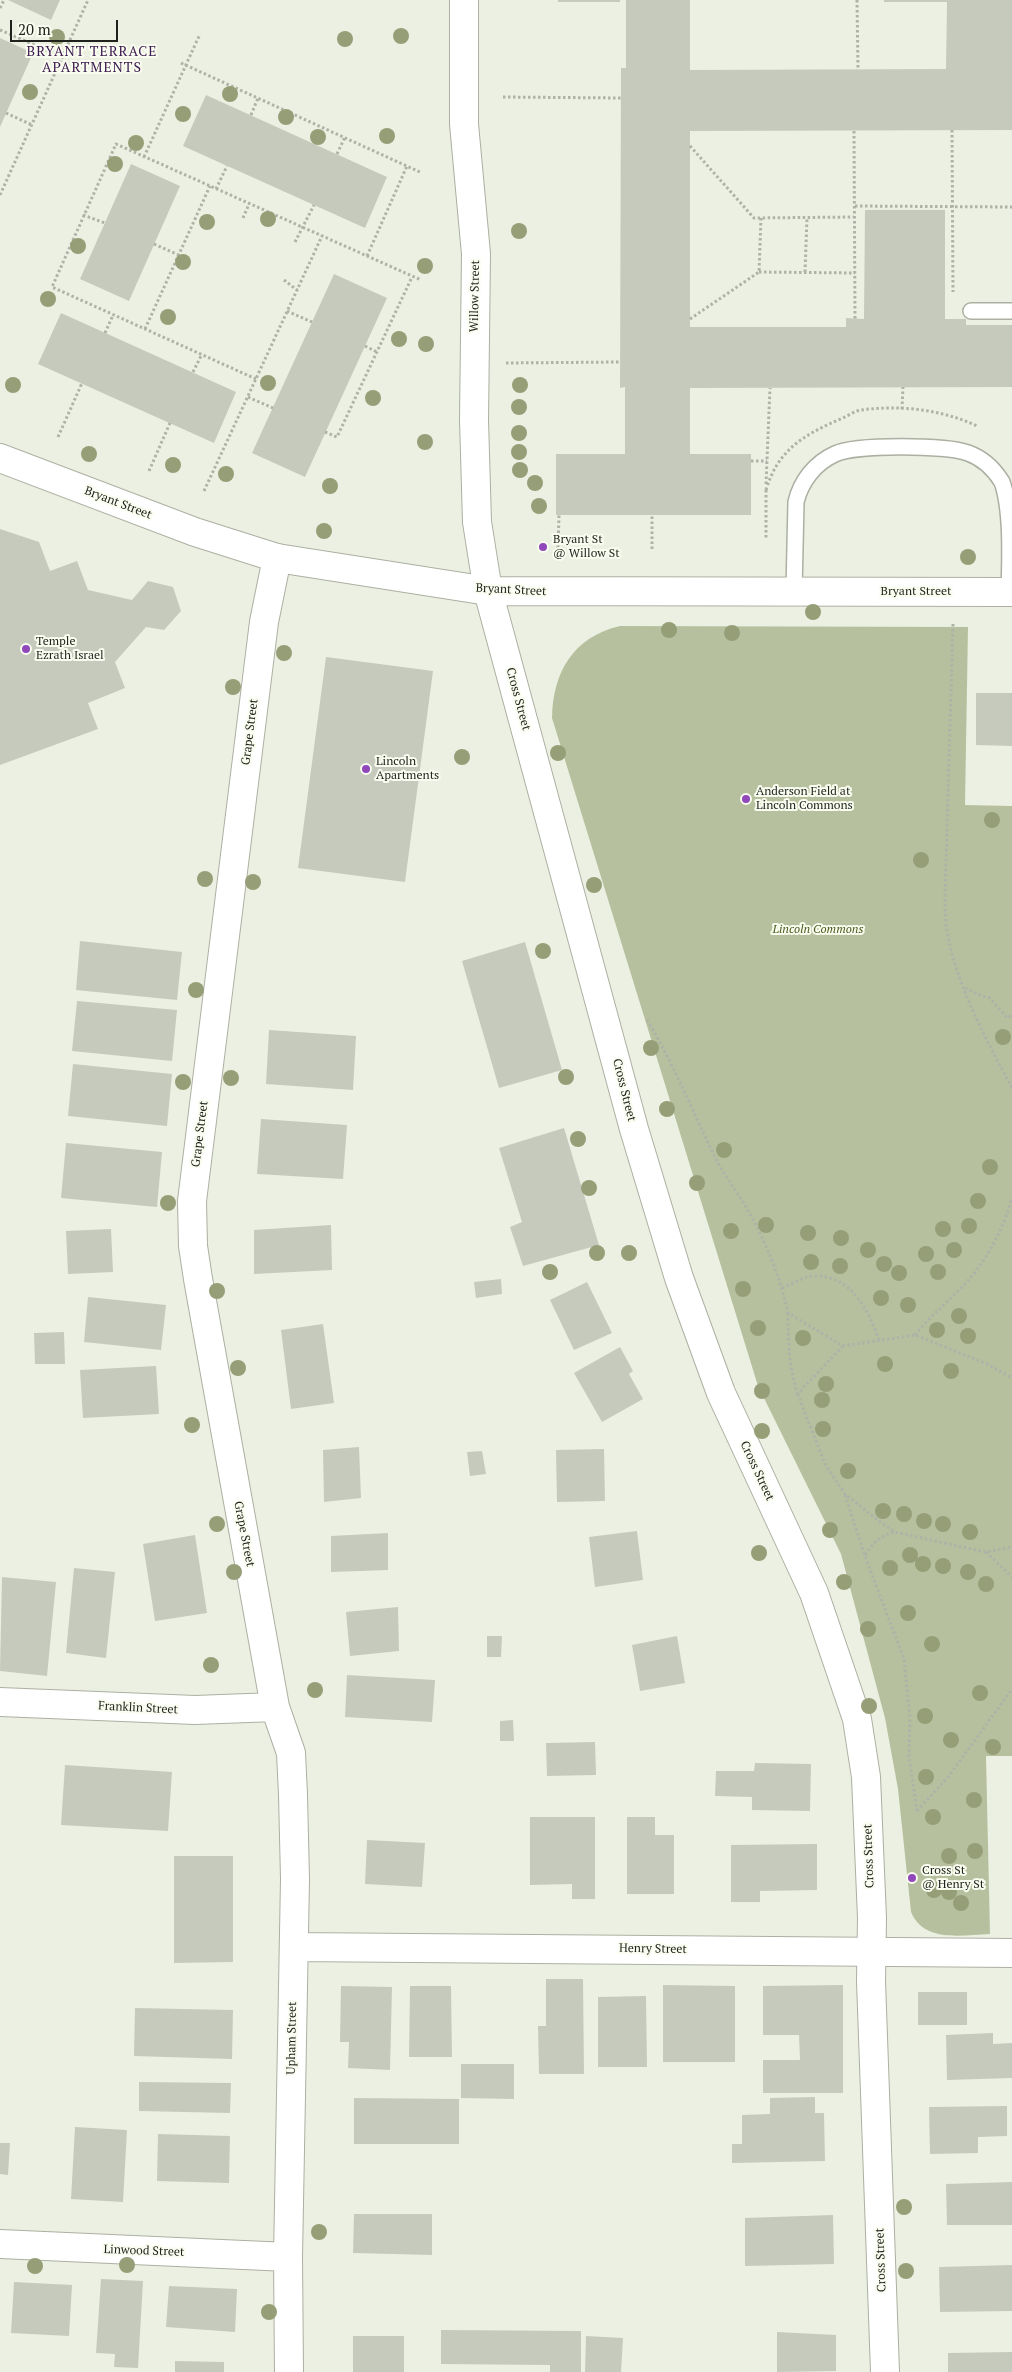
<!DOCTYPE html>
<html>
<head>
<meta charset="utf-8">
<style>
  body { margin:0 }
  #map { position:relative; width:1012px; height:2372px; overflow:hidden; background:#ecf0e2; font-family:"PT Serif",serif }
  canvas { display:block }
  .scale { position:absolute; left:10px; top:20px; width:108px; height:22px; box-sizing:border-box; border:2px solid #1f211c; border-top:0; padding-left:6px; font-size:15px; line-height:18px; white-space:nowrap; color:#1f211c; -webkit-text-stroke:4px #f9fdef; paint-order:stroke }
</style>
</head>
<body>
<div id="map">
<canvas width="1012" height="2372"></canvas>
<div class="scale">20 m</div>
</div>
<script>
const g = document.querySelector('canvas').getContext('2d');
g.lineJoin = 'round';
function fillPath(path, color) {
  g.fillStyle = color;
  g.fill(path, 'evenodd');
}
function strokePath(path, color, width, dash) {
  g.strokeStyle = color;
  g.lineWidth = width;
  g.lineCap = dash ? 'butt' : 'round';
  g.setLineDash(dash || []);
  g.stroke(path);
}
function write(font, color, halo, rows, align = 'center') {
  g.font = font + ' "PT Serif",serif';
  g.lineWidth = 4;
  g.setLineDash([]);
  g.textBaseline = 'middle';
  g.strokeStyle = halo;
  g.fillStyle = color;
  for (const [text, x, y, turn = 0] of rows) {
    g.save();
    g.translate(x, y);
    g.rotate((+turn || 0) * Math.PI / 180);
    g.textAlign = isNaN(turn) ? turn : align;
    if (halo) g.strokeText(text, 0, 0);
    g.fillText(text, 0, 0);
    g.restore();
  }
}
const green = new Path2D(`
  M620 626 968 627 965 805 1012 806V1756H986L990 1934C962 1935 924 1943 911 1912L898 1789 885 1718 841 1554 758 1386 552 718C553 672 573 637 620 626Z`);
const building = new Path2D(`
  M8 0H60L51 20Z
  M558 0H620V2H558Z
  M626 0H690V70L946 69 947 2H884V0H1012V130L690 131V327H846V318L864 319 865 210H945V319H966V325H1012V387L690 388V454H751V515H556V454H625V387L620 388 621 68H626Z
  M0 38 33 53 0 127Z
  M206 95 387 177 365 228 183 146Z
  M131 164 180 186 129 301 80 279Z
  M334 274 387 298 305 477 252 453Z
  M61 313 236 392 214 443 38 364Z
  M0 529 39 542 50 571 77 561 88 590 132 600 148 581 173 587 181 611 164 630 146 627 115 662 125 688 88 703 98 729 0 765Z
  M326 657 433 671 405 882 298 868Z
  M976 693H1012V746L976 745Z
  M80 941 182 952 177 1000 76 990Z
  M525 942 562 1070 499 1088 462 961Z
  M77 1001 177 1010 172 1061 72 1051Z
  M269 1030 356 1036 353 1090 266 1084Z
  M73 1064 172 1074 167 1126 68 1116Z
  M261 1119 347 1125 343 1179 257 1174Z
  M564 1128 599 1245 523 1266 510 1227 522 1222 499 1148Z
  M66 1143 162 1152 157 1207 61 1198Z
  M331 1225 332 1270 254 1274V1230Z
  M111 1229 113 1272 68 1274 66 1231Z
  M501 1279 502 1294 476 1298 474 1282Z
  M587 1282 612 1333 574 1350 550 1300Z
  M88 1297 166 1305 161 1350 84 1342Z
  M323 1324 334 1403 291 1409 281 1330Z
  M64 1332 65 1364H35L34 1333Z
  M620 1347 633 1371 629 1374 643 1399 602 1422 574 1373Z
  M156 1366 159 1414 83 1418 80 1370Z
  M359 1447 361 1498 324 1502 323 1450Z
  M604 1449 605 1501 557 1502 556 1450Z
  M482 1451 486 1474 470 1476 467 1452Z
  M637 1531 643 1580 595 1587 589 1537Z
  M388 1533V1570L331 1572V1536Z
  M195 1535 207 1613 155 1621 143 1544Z
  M74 1568 115 1572 106 1658 66 1653Z
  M2 1577 56 1582 47 1676 0 1671Z
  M398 1607 399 1651 350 1656 346 1612Z
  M487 1636H502L501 1657H487Z
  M677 1636 685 1683 640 1691 632 1645Z
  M347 1675 435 1680 432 1722 345 1717Z
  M513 1720 514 1741H500V1721Z
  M595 1742 596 1775 547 1776 546 1743Z
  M755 1763 811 1764 810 1811 752 1810V1797L715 1796 716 1771H754Z
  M65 1765 172 1772 168 1831 61 1825Z
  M530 1817H595V1899H572V1884L530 1885Z
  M627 1817H655V1835H674V1894H627Z
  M367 1840 425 1843 422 1887 365 1884Z
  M817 1844V1890L760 1891V1902H731V1845Z
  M174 1856H233V1962L174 1963Z
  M546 1979H583L584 2074H539L538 2026H546Z
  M663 1985 735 1986V2062H663Z
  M843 1985V2093H763V2060H800L799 2035H763V1986Z
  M341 1986 392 1987 390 2070 348 2068 349 2042H340Z
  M410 1986H451L452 2057H409Z
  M918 1992H967V2025H918Z
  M646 1996 647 2067H598V1997Z
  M135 2008 233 2010 232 2059 134 2056Z
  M993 2033V2044L1012 2043V2078L947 2080 946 2035Z
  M461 2064H514V2099L461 2098Z
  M139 2082 231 2083 230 2113 139 2111Z
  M815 2097V2113H824L825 2161 732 2163V2144H742V2115L770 2114V2098Z
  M354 2098 459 2099V2144H354Z
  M1007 2106V2136L978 2137V2153L930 2154 929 2107Z
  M75 2127 127 2130 123 2202 71 2199Z
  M158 2134 230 2136 229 2183 157 2181Z
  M0 2143H10L8 2175 0 2174Z
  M1012 2182V2225H947L946 2184Z
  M354 2214H432V2255L353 2253Z
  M833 2215 834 2264 745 2266V2218Z
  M1012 2265V2311L940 2312 939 2267Z
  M101 2279 143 2281 138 2368 114 2367 115 2354 96 2353Z
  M14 2282 72 2285 69 2336 11 2333Z
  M169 2286 237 2289 235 2332 166 2327Z
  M441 2330 581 2331V2372H550V2365L441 2364Z
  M777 2332 836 2335V2371L777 2372Z
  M353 2336H404V2372H353Z
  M586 2336 623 2338 621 2372H585Z
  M1012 2352V2372H948V2353Z
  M175 2361 224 2362V2372H175Z`);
const path = new Path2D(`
  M857 0 858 69
  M0 8 4 0
  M0 30 62 57
  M181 63 422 173
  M503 97 621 98
  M6 113 32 125
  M251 115 258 98
  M952 130 953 292
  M854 131 855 319
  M690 146 754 218 854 217
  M337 154 345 137
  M144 157 200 34
  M216 189 227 166
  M0 195 88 0
  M855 206 1012 207
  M83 215 105 223
  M243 218 249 204
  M295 242 314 205
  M154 244 179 255
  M367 256 407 166
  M759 272 855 273
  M805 272 807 218
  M284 280 297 290
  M287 311 312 322
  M690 319 759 272 761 218
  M145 329 210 186
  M105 333 113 315
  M365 346 377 352
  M506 363 620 362
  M193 372 202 354
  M256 379 52 287 116 144 421 280
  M248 397 273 408
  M902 409 903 387
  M325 432 337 437 412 277
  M58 437 82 383
  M751 461H767
  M149 471 170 423
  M766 484 770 388
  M766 490C778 449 805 434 843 418 849 415 855 411 861 410 899 405 941 409 977 426
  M766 490V539
  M204 491 322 236
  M558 548 559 515
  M652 549V515
  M953 624 945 896C945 908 945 920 947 931 957 987 986 1039 1012 1088
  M965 988 982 996 990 998 1007 1018 1012 1015
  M647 1020C674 1064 693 1113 716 1159 724 1176 737 1191 746 1207 765 1240 780 1276 788 1313L843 1346 915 1335 987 1364 1012 1378
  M782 1288C793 1284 804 1276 815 1276 851 1275 870 1312 879 1341
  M788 1313C788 1341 789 1368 798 1395
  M915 1335C929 1317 947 1303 963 1286 986 1262 1003 1230 1012 1198
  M843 1346 804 1387 798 1395 825 1464 845 1494 879 1521 895 1532 985 1552 1012 1547
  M845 1495 865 1556 904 1659 910 1718 909 1757 917 1811
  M986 1552 1012 1577
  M865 1555C873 1543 880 1536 894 1532
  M917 1811 949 1776 1012 1689`);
const service = new Path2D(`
  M971 311H1012
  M794 591 796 502C801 481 815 463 835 454 856 444 946 445 968 453 982 458 994 469 1002 482 1012 510 1010 560 1009 592`);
const minor = new Path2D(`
  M277 558 264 622 192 1201 193 1246 198 1279 275 1707 291 1753 293 1795 295 1879 288 2257 289 2372
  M0 1702 195 1710 275 1707
  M294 1947 1012 1953
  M0 2244 288 2257`);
const secondary = new Path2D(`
  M464 0V124L476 254 474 420 477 522 488 591 634 1129 679 1278 721 1393 814 1593 857 1719 866 1777 872 1918 871 1981 885 2372
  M0 458 195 532 277 558 488 591 1012 592`);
const trees = [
  [401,36],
  [57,37],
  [345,39],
  [30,92],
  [230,94],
  [183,114],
  [286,117],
  [387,136],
  [318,137],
  [136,143],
  [115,164],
  [268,219],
  [207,222],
  [519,231],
  [78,246],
  [183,262],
  [425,266],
  [48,299],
  [168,317],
  [399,339],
  [426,344],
  [268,383],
  [13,385],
  [520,385],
  [373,398],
  [519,407],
  [519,433],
  [425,442],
  [519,452],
  [89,454],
  [173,465],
  [520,470],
  [226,474],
  [535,483],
  [330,486],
  [539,506],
  [324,531],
  [968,557],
  [813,612],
  [669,630],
  [732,633],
  [284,653],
  [233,687],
  [558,753],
  [462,757],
  [992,820],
  [921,860],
  [205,879],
  [253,882],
  [594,885],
  [543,951],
  [196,990],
  [1003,1037],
  [651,1048],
  [566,1077],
  [231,1078],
  [183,1082],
  [667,1109],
  [578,1139],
  [724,1150],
  [990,1167],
  [697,1183],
  [589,1188],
  [978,1201],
  [168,1203],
  [766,1225],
  [969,1226],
  [943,1229],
  [731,1231],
  [808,1233],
  [841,1238],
  [868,1250],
  [954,1250],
  [597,1253],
  [629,1253],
  [926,1254],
  [811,1262],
  [884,1264],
  [840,1266],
  [550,1272],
  [938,1272],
  [899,1273],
  [743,1289],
  [217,1291],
  [881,1298],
  [908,1305],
  [959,1316],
  [758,1328],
  [937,1330],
  [968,1336],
  [803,1338],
  [885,1364],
  [238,1368],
  [951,1371],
  [826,1384],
  [762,1391],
  [822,1400],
  [192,1425],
  [823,1429],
  [762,1431],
  [848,1471],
  [883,1511],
  [904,1514],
  [924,1521],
  [217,1524],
  [943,1524],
  [830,1530],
  [970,1532],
  [759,1553],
  [910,1555],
  [923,1564],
  [943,1566],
  [890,1568],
  [234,1572],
  [968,1572],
  [844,1582],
  [986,1584],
  [908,1613],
  [868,1629],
  [932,1644],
  [211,1665],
  [315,1690],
  [980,1693],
  [869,1706],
  [925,1716],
  [951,1740],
  [993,1747],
  [926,1777],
  [974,1800],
  [933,1817],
  [975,1851],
  [949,1856],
  [934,1890],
  [949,1892],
  [961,1903],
  [904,2207],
  [319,2232],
  [127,2265],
  [35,2266],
  [906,2271],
  [269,2312]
];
const markers = [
  [543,547,5,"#9148bb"],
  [26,649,5,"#9148bb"],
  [366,769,5,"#9148bb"],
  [746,799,5,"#9148bb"],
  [912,1878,5,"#9148bb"]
];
const streetNames = [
  ["Willow Street",475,296,-89],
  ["Bryant Street",118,503,21],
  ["Bryant Street",511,590,3],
  ["Bryant Street",916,592],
  ["Cross Street",518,699,75],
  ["Grape Street",250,732,-83],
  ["Cross Street",624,1090,76],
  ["Grape Street",200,1134,-83],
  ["Cross Street",757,1471,65],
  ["Grape Street",244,1534,79],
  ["Franklin Street",138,1708,3],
  ["Cross Street",869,1856,-92],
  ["Henry Street",653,1949,1],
  ["Upham Street",292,2038,-89],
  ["Linwood Street",144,2251,2],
  ["Cross Street",881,2260,-92]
];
const poiNames = [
  ["Bryant St",553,540],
  ["@ Willow St",553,554],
  ["Temple",36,642],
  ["Ezrath Israel",36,656],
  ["Lincoln",376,762],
  ["Apartments",376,776],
  ["Anderson Field at",756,792],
  ["Lincoln Commons",756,806],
  ["Cross St",922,1871],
  ["@ Henry St",922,1885]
];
const parkNames = [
  ["Lincoln Commons",818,930]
];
const neighbourhoodNames = [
  ["BRYANT TERRACE",92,52],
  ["APARTMENTS",92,68]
];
fillPath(green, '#b7c09e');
fillPath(building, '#c6cabd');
strokePath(service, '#acb0a2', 18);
strokePath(minor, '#acb0a2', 30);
strokePath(secondary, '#acb0a2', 30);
strokePath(path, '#aeb2a7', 3, [2.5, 2.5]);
strokePath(service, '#fff', 15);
strokePath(minor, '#fff', 28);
strokePath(secondary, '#fff', 28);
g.fillStyle = '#959e77';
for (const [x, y] of trees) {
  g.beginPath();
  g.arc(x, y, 8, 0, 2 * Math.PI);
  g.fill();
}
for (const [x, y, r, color] of markers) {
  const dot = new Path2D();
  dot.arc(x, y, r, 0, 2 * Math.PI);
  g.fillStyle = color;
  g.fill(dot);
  strokePath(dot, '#f9fdef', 2);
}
write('12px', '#1f211c', '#f9fdef', streetNames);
write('12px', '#1f211c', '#f9fdef', poiNames, 'left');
write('italic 12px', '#4e5a1f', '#f9fdef', parkNames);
g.letterSpacing = '1px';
write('14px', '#3c1950', '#f9fdef', neighbourhoodNames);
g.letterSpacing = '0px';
</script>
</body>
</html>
